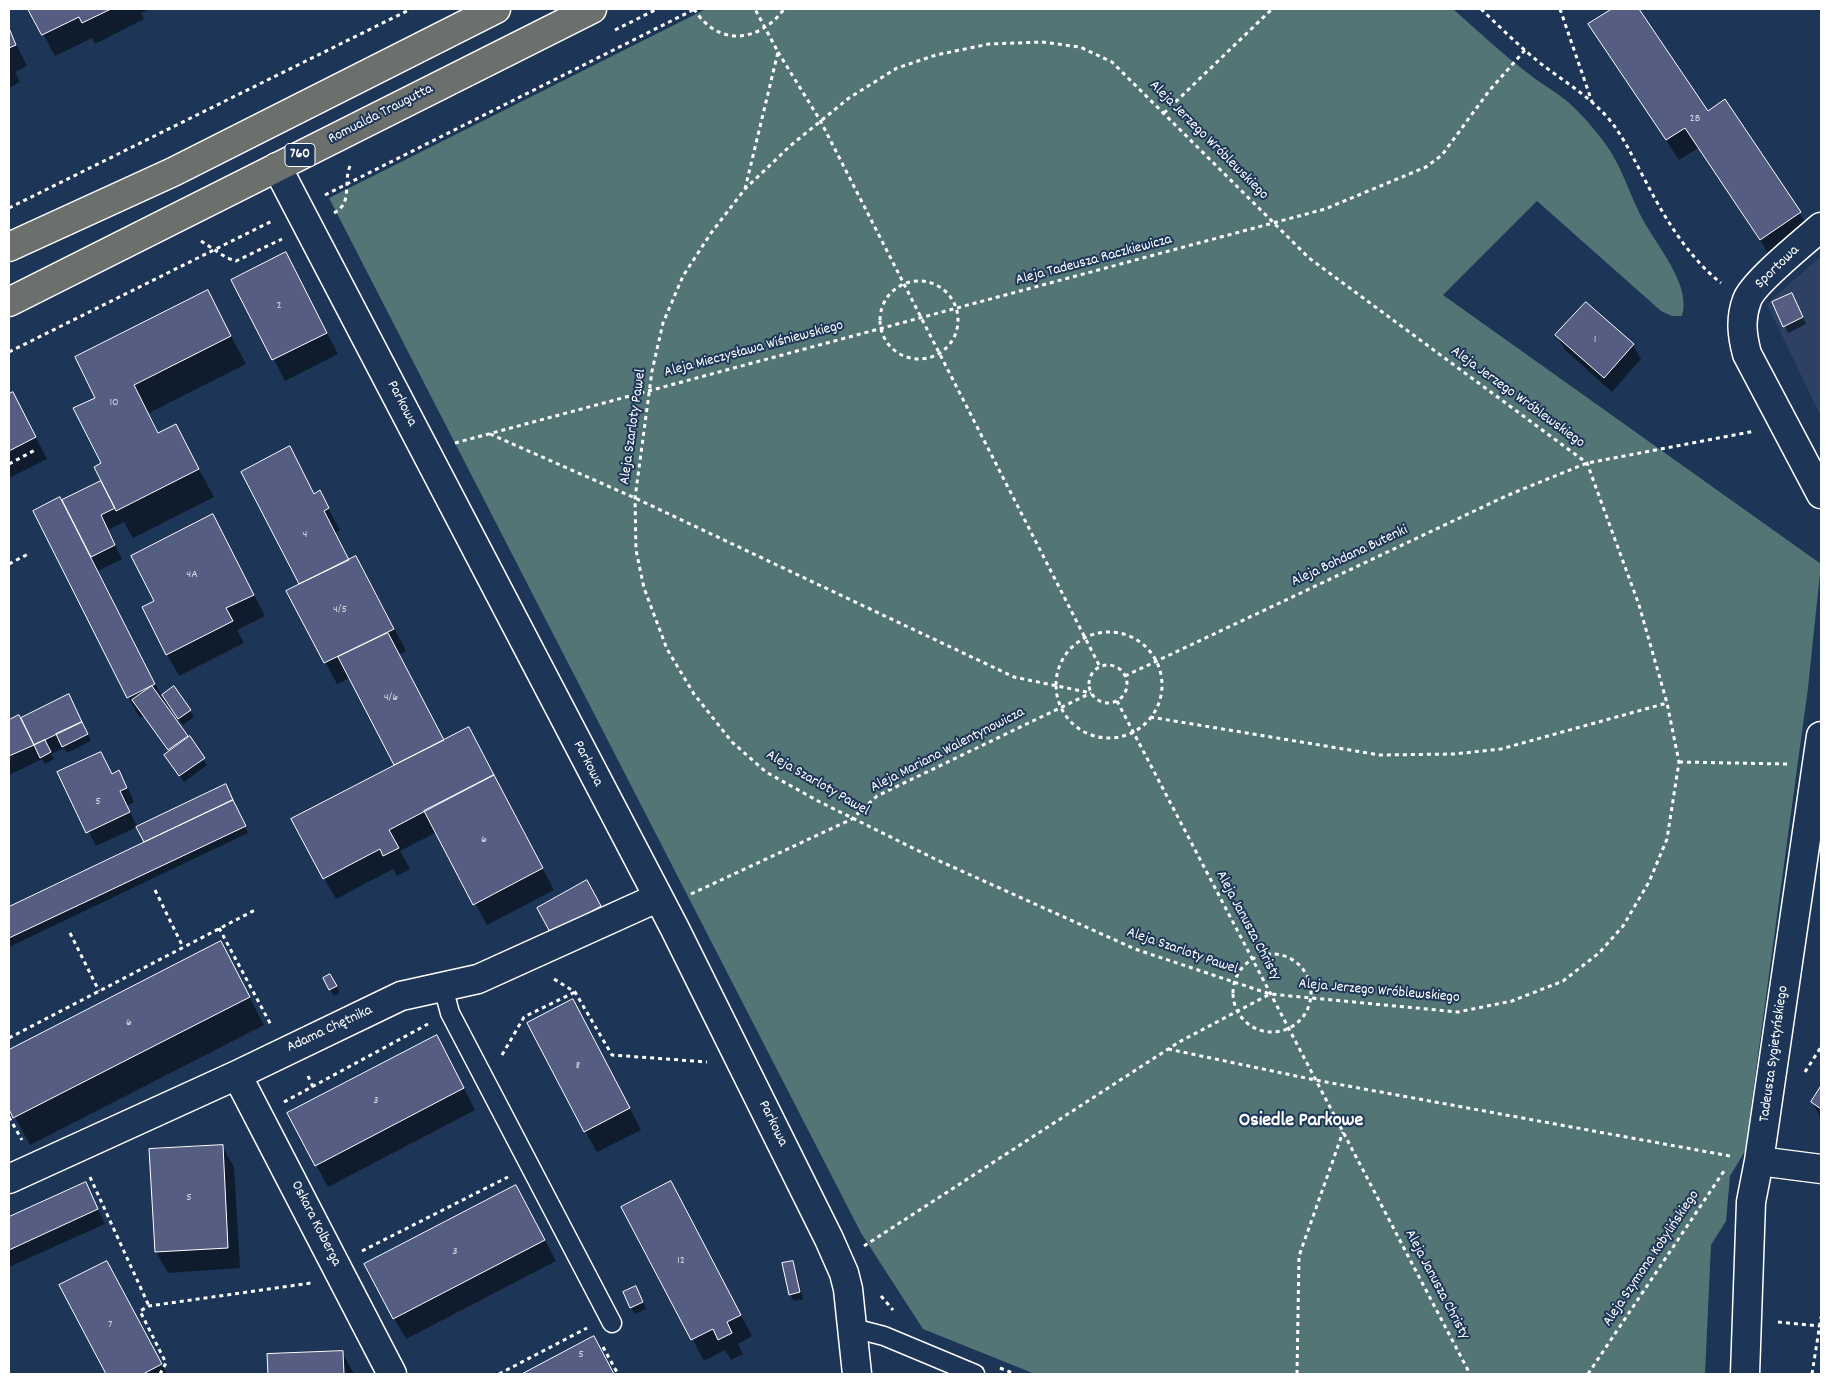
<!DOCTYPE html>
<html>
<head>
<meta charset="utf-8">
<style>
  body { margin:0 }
  #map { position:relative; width:1830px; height:1383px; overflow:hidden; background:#1d3557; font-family:Dekko,sans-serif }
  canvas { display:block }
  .frame { position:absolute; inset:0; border:10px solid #fff; pointer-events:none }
</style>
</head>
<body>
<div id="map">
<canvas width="1830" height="1383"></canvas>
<div class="frame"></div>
</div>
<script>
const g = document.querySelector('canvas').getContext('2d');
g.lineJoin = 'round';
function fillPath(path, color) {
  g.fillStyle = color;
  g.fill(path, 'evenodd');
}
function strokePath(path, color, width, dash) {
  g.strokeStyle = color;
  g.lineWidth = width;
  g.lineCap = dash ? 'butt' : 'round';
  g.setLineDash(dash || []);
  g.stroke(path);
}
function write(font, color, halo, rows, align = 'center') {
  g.font = font + ' Dekko,sans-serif';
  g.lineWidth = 4;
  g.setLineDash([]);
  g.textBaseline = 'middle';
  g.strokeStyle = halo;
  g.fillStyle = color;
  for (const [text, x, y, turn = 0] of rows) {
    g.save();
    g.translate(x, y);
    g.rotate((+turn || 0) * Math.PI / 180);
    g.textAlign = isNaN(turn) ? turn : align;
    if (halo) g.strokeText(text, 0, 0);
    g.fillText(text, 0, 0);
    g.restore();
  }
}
const built = new Path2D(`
  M1821 256V417L1767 304Z`);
const green = new Path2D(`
  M706 9H1453C1477 30 1500 52 1525 71 1536 80 1548 87 1559 95 1576 107 1591 125 1604 142 1624 168 1631 202 1649 230 1662 252 1691 288 1682 316H1672L1661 311 1537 201 1443 295 1821 564 1808 688 1745 1151 1730 1176 1726 1221 1711 1245 1705 1374H1035L923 1329 861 1233 329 198Z`);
const shadow = new Path2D(`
  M30 9H150L141 13 144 19 95 44 92 38 55 56Z
  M1614 9H1638L1707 112 1725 100 1813 234 1773 260 1698 148 1679 160 1590 25Z
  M9 30 27 66 15 72 20 82 9 88Z
  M286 254 338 354 285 381 233 280Z
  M207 291 246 364 149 413 159 434 175 426 214 497 133 538 124 522 108 530 122 559 98 571 162 697 174 688 194 717 183 725 163 699 207 765 184 782 169 762V752L144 716 140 718 128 697 65 507 102 482 97 398Z
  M1796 301 1806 324 1788 333 1785 326Z
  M1586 303 1633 345 1641 359 1612 392 1565 350 1557 336Z
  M13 393 47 459 9 478V395Z
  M301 469 315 495 319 492 340 530 335 533 350 561 368 578 406 651 399 655 444 741 469 728 554 890 487 925 437 832 400 851 410 869 397 876 393 869 336 899 324 878 396 766 350 678 337 684 288 591 301 584 242 472Z
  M213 516 265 616 237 630 244 643 179 676 167 654 155 602Z
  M69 696 91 741 67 753 64 748 51 754 54 759 45 764 42 759 9 775V723Z
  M101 753 112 775 119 772 127 786 134 802 127 806 137 827 96 846 59 773Z
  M225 786 248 833 9 947V908L145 843 138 828Z
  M595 895 608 921 560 947Z
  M221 943 264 1025 30 1145 9 1106V1051Z
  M330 975 340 993 334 996 324 979Z
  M585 1022 641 1130 597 1152 585 1131Z
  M448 1058 475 1110 328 1187 289 1114Z
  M1821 1088V1118L1812 1102Z
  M222 1146 234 1167 240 1268 168 1273 156 1252Z
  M671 1183 752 1336 738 1344 743 1354 731 1360 725 1350 704 1361 623 1207Z
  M85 1184 105 1224 9 1267V1218Z
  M528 1208 556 1261 406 1339 394 1318Z
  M107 1262 119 1283 167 1374H107L61 1286Z
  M793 1263 796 1269 803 1299 794 1301 790 1295Z
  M639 1294 646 1309 635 1314 631 1307Z
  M594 1338 614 1374H525Z
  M342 1352 354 1374H269L268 1355Z`);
const building = new Path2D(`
  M28 9H111L82 23 79 17 42 35Z
  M1612 9H1639L1708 111 1725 99 1801 212 1760 240 1685 128 1666 140 1588 24Z
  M9 28 16 45 9 48Z
  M286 252 327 333 272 360 231 280Z
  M208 290 231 336 134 385 158 433 176 424 199 469 116 511 94 467 101 463 73 408 95 398 75 357Z
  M1792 293 1803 317 1783 327 1772 302Z
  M1586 302 1634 344 1604 378 1555 335Z
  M13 392 36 437 9 451V394Z
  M290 446 314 494 320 490 329 508 324 511 349 560 299 584 241 472Z
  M101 481 115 508 101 515 115 545 91 557 62 500Z
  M60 497 155 684 127 698 33 511Z
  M213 514 254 595 226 608 233 621 166 655 142 607 154 601 131 556Z
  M356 556 394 629 324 663 286 591Z
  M388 633 444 740 394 765 338 657Z
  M152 686 188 736 168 750 132 700Z
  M174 686 191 710 178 719 162 695Z
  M69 694 82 722 34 745 21 718Z
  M19 715 34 745 9 756V720Z
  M82 722 88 734 62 747 56 734Z
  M469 727 494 775 389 830 399 848 383 856 380 849 323 879 291 819Z
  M190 736 205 758 179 776 164 755Z
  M45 740 51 752 40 758 34 745Z
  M101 752 112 774 119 770 127 788 120 791 130 812 86 833 57 772Z
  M494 775 543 868 473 905 424 811Z
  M226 784 233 800 144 842 136 827Z
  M233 800 246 826 9 938V907Z
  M587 880 601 906 551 934 537 908Z
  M221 941 250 997 13 1118 9 1109V1050Z
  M330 974 337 986 329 990 323 978Z
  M573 999 630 1108 584 1132 527 1023Z
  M437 1035 464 1088 315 1166 287 1113Z
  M1821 1086V1109L1811 1102Z
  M223 1145 228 1248 155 1252 149 1149Z
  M671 1181 741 1315 727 1322 732 1333 718 1340 713 1329 691 1340 621 1207Z
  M86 1182 98 1209 9 1250V1217Z
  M516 1185 545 1240 393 1319 364 1264Z
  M107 1261 162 1364 143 1374H106L59 1285Z
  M793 1261 800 1292 789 1295 782 1263Z
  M636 1286 643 1302 630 1308 623 1292Z
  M594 1336 614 1374H522Z
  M343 1351 344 1374H268L267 1354Z`);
const path = new Path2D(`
  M694 9C718 47 759 43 784 9
  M1481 9C1500 27 1519 46 1540 63 1562 80 1589 96 1608 118 1624 137 1633 158 1645 180 1664 217 1688 257 1721 283
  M1560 9 1592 102
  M615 30 657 9
  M1042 42 1080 47 1112 62 1309 258 1587 463 1639 605 1667 703 1679 762 1667 839 1649 882 1623 926 1599 953 1563 981 1512 1001 1458 1012 1270 994 1135 949 935 859 818 801 766 772 732 742 694 694 667 649 644 588 636 550 635 498 652 371 663 323 683 276 711 233 745 189 790 146 849 98 897 68 936 55 989 44Z
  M778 52 820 120 1100 667
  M1164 113 1272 9
  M745 189 778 52 755 9
  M325 195 695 9
  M9 208 411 9
  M334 213C353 203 343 183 350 166
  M201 241 227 258 236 261 282 239
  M880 320a39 39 0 1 1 78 0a39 39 0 1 1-78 0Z
  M9 352 272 221
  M490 434 635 498 1014 677 1091 693
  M455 443 1325 209 1426 167 1442 155 1489 91 1525 50
  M9 464 37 449
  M9 564 30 553
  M1056 685a53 53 0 1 1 106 0a53 53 0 1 1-106 0Z
  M1089 684a19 19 0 1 1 38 0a19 19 0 1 1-38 0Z
  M1125 676 1506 496 1587 463 1755 431
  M1117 701 1470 1374
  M1150 717 1380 755 1454 754 1501 749 1667 703
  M1679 762 1787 764
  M155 890 183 947
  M691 894 852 819 877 796 1091 693
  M219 928 271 1025
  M70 933 99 991
  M1233 993a39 39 0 1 1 78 0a39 39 0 1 1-78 0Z
  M554 979 575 992 612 1055 707 1062
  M9 1038 255 910
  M1168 1049 1315 1080 1730 1156
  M502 1055 524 1017 575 992
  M1805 1072 1821 1047
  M308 1076 313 1087
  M284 1102 428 1024
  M9 1117 22 1140
  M90 1177 149 1306
  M864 1246 1179 1042 1270 994
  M362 1251 508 1177
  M881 1296 893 1310
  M1778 1322 1820 1326
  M603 1347 618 1374
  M1000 1368 1015 1374
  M160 1374 166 1363 140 1311 149 1306 311 1283
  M499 1374 587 1328
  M1297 1374 1299 1256 1343 1132
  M1588 1374 1724 1171
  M1812 1374 1821 1317`);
const service = new Path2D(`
  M443 987 450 1013 612 1323
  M853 1328 884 1336 975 1374`);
const minor = new Path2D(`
  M277 167 674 927 829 1239 844 1273 848 1289 857 1374
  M1821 227C1805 241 1753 283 1747 300 1740 319 1742 335 1747 354L1821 494
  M237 1075 392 1374
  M1759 1161 1821 1169
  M9 1179 237 1075 401 996 478 979 657 898
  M1745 1374 1751 1202 1759 1161 1821 736`);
const primary = new Path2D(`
  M9 247 173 172 496 9
  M9 302 592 9`);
const numberNames = [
  ["2B",1695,119],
  ["2",279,306],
  ["1",1595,340],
  ["10",114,403],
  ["4",305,535],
  ["4A",192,575],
  ["4/5",340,610],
  ["4/6",391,698],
  ["5",98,802],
  ["6",484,840],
  ["6",129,1023],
  ["8",578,1066],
  ["3",376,1101],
  ["5",189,1198],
  ["3",455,1252],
  ["12",681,1261],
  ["7",110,1325],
  ["5",581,1355]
];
const shields = [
  [300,155,30]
];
const shieldNames = [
  ["760",300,155]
];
const streetNames = [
  ["Romualda Traugutta",381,115,-27],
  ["Aleja Jerzego Wróblewskiego",1208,141,45],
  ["Aleja Tadeusza Raczkiewicza",1094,261,-15],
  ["Sportowa",1778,268,-44],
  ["Aleja Mieczysława Wiśniewskiego",754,350,-15],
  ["Aleja Jerzego Wróblewskiego",1517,398,36],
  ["Parkowa",401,404,63],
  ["Aleja Szarloty Pawel",634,427,-82],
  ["Aleja Bohdana Butenki",1350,557,-25],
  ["Aleja Mariana Walentynowicza",948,751,-27],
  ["Parkowa",587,764,63],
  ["Aleja Szarloty Pawel",817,784,30],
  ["Aleja Janusza Christy",1247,926,62],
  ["Aleja Szarloty Pawel",1182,952,19],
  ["Aleja Jerzego Wróblewskiego",1379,992,5],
  ["Adama Chętnika",330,1030,-25],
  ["Tadeusza Sygietyńskiego",1775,1054,-82],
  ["Parkowa",772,1124,64],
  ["Oskara Kolberga",315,1224,63],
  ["Aleja Szymona Kobylińskiego",1652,1259,-56],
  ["Aleja Janusza Christy",1436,1285,62]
];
const districtNames = [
  ["Osiedle Parkowe",1301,1122]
];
fillPath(built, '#2e4164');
fillPath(green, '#537575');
fillPath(shadow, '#0007');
fillPath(building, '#565d82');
strokePath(building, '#fff', 1);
strokePath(service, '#fff', 21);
strokePath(minor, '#fff', 31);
strokePath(primary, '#fff', 31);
strokePath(path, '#fff', 3, [4, 4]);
strokePath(service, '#1d3557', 18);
strokePath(minor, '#1d3557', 28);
strokePath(primary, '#6b706d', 28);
write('12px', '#d5d6e0', null, numberNames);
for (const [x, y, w] of shields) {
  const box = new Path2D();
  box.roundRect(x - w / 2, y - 11.5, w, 23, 4);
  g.fillStyle = '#1d3557';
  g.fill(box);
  strokePath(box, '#fff', 1);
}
write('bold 14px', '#fff', null, shieldNames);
write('15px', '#fff', '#1d3557', streetNames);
write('bold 20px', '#fff', '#1d3557', districtNames);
</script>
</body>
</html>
